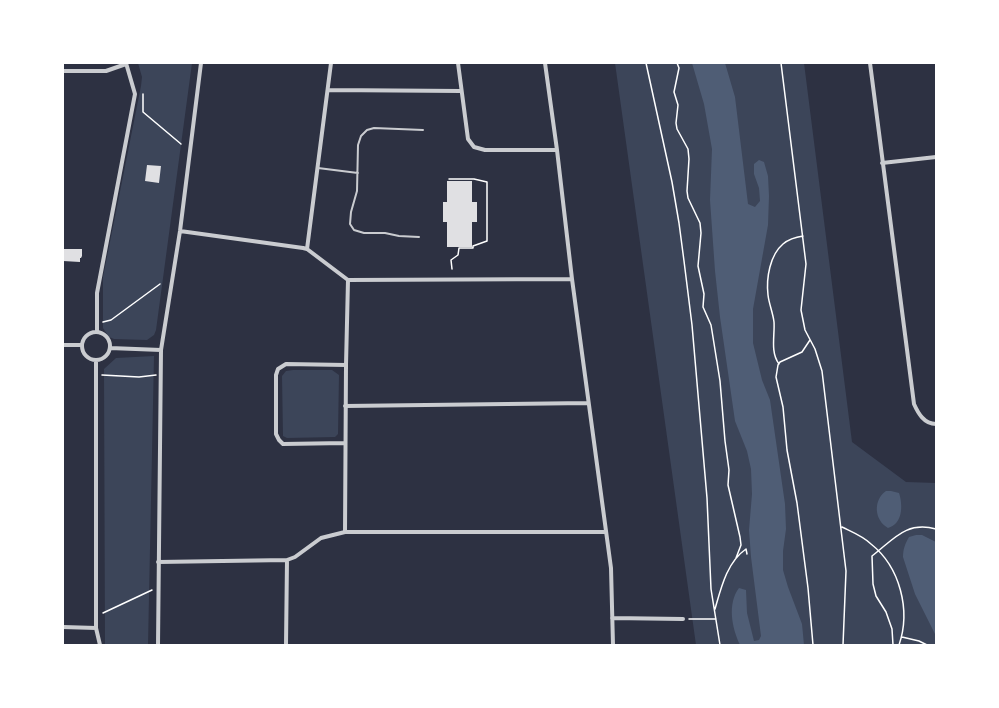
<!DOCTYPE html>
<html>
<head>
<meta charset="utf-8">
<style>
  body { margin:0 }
  #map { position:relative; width:999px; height:708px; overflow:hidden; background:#2d3142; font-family:Lora,serif }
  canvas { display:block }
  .frame { position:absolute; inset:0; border:64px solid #fff; pointer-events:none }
</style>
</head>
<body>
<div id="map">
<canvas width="999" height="708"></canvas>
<div class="frame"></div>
</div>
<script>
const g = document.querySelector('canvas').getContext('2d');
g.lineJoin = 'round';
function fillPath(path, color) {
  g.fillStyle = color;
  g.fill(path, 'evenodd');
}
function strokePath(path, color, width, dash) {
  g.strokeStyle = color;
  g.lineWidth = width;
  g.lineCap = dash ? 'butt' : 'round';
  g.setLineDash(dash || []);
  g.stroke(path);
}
const green = new Path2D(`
  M138 63H192L156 330 154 335 147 340 114 339 109 337 103 328V277L141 86 142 77Z
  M615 63H804L852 442 906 482 936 483V645H696Z
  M154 356 148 645H105L104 369 116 358Z
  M293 370H332L339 375 338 434 335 437 287 438 283 436 282 376 286 371Z`);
const water = new Path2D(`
  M692 63H725L735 97 748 204 755 207 760 201 759 188 754 174V164L759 160 764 162 768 176 769 196 768 225 753 309V343L762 380 770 400 785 504 786 529 783 551V570L788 587 802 624 804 645H740C732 628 727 604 739 588L746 590 747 613 754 641 759 640 761 636 751 557 749 530 752 494 751 469 747 451 735 421 720 317 715 271 710 200 712 149 704 104Z
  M886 491H891L899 493C903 505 903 524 888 528 874 520 873 500 886 491Z
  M916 535H922L936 542V636L915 594 903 557C903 549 905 544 909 537Z`);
const building = new Path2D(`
  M147 165 161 166 159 183 145 181Z
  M447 181H472V202H477V222H472V247H447V222H443V202H447Z
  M63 249H82V256L81 258H80V262L63 261Z`);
const path = new Path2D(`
  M646 63 672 182 679 223 684 261 692 325 707 498 711 589 720 645
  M677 63 679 68 674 92 678 105 676 123 677 129 688 149 689 159 687 191 688 198 700 223 701 233 698 266 704 294 703 307 711 325 712 331 720 381 725 441 729 470 728 485 740 537 741 545 736 558
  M781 63 806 264 801 310 805 330 815 349 822 371 846 571 843 645
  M143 94V112L181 144
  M449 179H474L487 182V241L473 246V248H459L458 255 451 260 452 269
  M103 322 111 320 160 284
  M810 340 802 352 780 362 778 365 776 377 783 407 787 450 797 503 808 588 813 645
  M779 364C770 352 775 335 774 322 773 313 769 304 768 295 766 278 770 255 783 244 789 239 796 237 803 236
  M102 375 139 377 156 375
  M842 527C852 532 863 536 871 544 900 567 911 610 899 645
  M715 609C721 588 727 562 746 549L747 554
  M103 613 152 590
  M689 619H716
  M902 637 919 641 927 645
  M893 645 892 629 886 612 876 596 873 584 872 556C894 539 906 521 936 529`);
const service = new Path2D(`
  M318 168 358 173
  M419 237 399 236 385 233H364L354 230 350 224 351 212 357 191 358 145 361 136 367 130 374 128 423 130`);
const minor = new Path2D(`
  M458 63 468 139 474 147 485 150H557
  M545 63 557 150 572 279 611 568 613 645
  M870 63 914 404C918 413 924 424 936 424
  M63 71H106L126 64
  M328 90 461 91
  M882 163 936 157
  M180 231 303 248 307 249 348 280 572 279
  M307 249 331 63
  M82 346a14 14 0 1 1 28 0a14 14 0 1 1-28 0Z
  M97 332V293L135 94 126 63
  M63 345H82
  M110 348 161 350
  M96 361V628L100 645
  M345 406 588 403
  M345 443 283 444 279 440 276 434V375L278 369 286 364 346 365
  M345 532 346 365 348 280
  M158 562 287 560 295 557 321 538 345 532H606
  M612 618 683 619
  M63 627 96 628
  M158 645 161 350 180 231 201 63
  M286 645 287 560`);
fillPath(green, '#3c4559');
fillPath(water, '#4f5d75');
fillPath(building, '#e0e0e3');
strokePath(path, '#fff', 1.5);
strokePath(service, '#caccd0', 2);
strokePath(minor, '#caccd0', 4);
</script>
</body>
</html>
